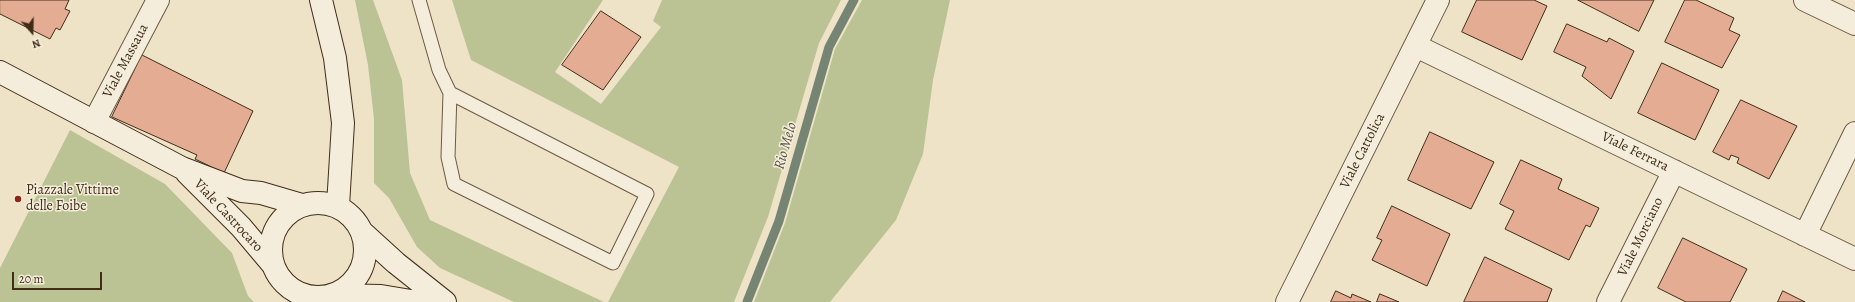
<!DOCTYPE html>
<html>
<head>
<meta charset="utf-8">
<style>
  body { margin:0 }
  #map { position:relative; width:1855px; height:302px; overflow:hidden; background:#eee3c7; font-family:Alegreya,serif }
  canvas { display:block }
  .north { position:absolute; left:12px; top:12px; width:40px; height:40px; -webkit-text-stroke:3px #f4eddb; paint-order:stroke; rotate:160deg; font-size:11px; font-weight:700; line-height:16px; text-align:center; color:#402d17 }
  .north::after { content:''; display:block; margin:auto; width:14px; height:18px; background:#402d17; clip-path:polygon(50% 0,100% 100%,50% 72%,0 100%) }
  .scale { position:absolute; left:12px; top:272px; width:90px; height:18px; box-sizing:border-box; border:2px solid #402d17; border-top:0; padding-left:5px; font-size:12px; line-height:14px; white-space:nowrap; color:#402d17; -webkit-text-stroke:3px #f4eddb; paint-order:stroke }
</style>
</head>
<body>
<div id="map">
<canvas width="1855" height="302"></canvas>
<div class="north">N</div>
<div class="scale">20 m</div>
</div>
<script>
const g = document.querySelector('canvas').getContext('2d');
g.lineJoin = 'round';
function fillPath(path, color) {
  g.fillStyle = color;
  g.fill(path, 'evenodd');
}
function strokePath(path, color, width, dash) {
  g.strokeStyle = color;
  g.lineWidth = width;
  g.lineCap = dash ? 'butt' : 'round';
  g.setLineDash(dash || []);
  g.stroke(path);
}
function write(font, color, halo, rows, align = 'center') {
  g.font = font + ' Alegreya,serif';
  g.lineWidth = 3;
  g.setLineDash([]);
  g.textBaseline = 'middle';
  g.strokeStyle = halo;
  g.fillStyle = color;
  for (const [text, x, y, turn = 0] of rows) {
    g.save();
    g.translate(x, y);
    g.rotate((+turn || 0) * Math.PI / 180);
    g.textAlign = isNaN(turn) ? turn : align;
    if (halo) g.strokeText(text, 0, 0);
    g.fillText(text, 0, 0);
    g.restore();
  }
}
const green = new Path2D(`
  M355 0H373L402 80 410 173 430 220 604 302H514L440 268 417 247 389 198 374 183V119L368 65Z
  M452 0H603L555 72 601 104 661 27 653 21 662 0H841L819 43 768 217 734 302H608L679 167 471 60Z
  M862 0H950L933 80 923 154 896 220 830 302H754L785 223 835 49Z
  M70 130 165 184 232 253 248 296 254 302H0V268Z`);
const stream = new Path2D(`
  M747 302 779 221 829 47 854 0`);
const building = new Path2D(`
  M0 0H69L65 9 70 11 60 30 56 28 50 39 0 14Z
  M1477 0H1534L1547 6 1522 60 1462 32Z
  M1578 0H1654L1639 31Z
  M1685 0H1696L1734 18 1729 30 1740 35 1722 68 1665 42Z
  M601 11 641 37 603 90 562 65Z
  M1567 24 1607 42 1609 38 1634 51 1611 99 1582 76 1586 67 1554 52Z
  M142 55 253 111 224 173 195 159 197 155 112 117Z
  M1662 63 1719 90 1695 140 1638 113Z
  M1741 100 1797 126 1769 179 1737 163 1739 158 1731 155 1729 160 1713 152Z
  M1430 132 1494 162 1471 209 1408 180Z
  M1521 160 1562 179 1558 189 1599 208 1590 227 1586 225 1569 260 1505 229 1514 211 1500 204Z
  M1392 206 1450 234 1427 286 1372 260 1382 240 1377 238Z
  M1683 238 1747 269 1730 302H1686L1658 288Z
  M1485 257 1552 289 1547 302H1464Z
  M1336 291 1351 298 1352 294 1371 302H1331Z
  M1783 291 1805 302H1778Z
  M1380 294 1399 302H1377Z`);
const lane = new Path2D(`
  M419 0 439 70 450 93 448 157 454 184 613 263 647 194 450 93`);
const street = new Path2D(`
  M1805 0 1855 24
  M1416 46 1855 259
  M94 122 158 0
  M1805 235 1855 133
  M1287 302 1438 0
  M1608 302 1674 171`);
const secondary = new Path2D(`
  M321 0 335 58 343 123 338 206
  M0 72 182 168 242 191 261 193 302 205
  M187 173 241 227 273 265
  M271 250a47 47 0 1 1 94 0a47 47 0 1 1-94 0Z
  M363 233 396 263 445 302
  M332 295 381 296 417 302`);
const markers = [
  [18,199,4,"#8f2418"]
];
const streetNames = [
  ["Viale Massaua",126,61,-62],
  ["Viale Cattolica",1363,151,-63],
  ["Viale Ferrara",1635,152,26],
  ["Viale Castrocaro",228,216,47],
  ["Viale Morciano",1641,237,-64]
];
const poiNames = [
  ["Piazzale Vittime",26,191],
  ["delle Foibe",26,207]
];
const waterNames = [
  ["Rio Melo",786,146,-74]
];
fillPath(green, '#bbc394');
strokePath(stream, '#768473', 9);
fillPath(building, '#e4ac93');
strokePath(building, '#402d17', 1);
strokePath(lane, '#6c5a43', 15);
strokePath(street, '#6c5a43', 24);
strokePath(secondary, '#402d17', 24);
strokePath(lane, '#f4eddb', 13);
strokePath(street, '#f4eddb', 22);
strokePath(secondary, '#f4eddb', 22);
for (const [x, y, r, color] of markers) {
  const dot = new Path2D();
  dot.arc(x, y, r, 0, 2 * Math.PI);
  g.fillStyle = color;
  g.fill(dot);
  strokePath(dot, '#f4eddb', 1.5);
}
write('14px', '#402d17', '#f4eddb', streetNames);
write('14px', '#402d17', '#f4eddb', poiNames, 'left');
write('italic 15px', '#56513e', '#f4eddb', waterNames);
</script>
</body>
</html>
